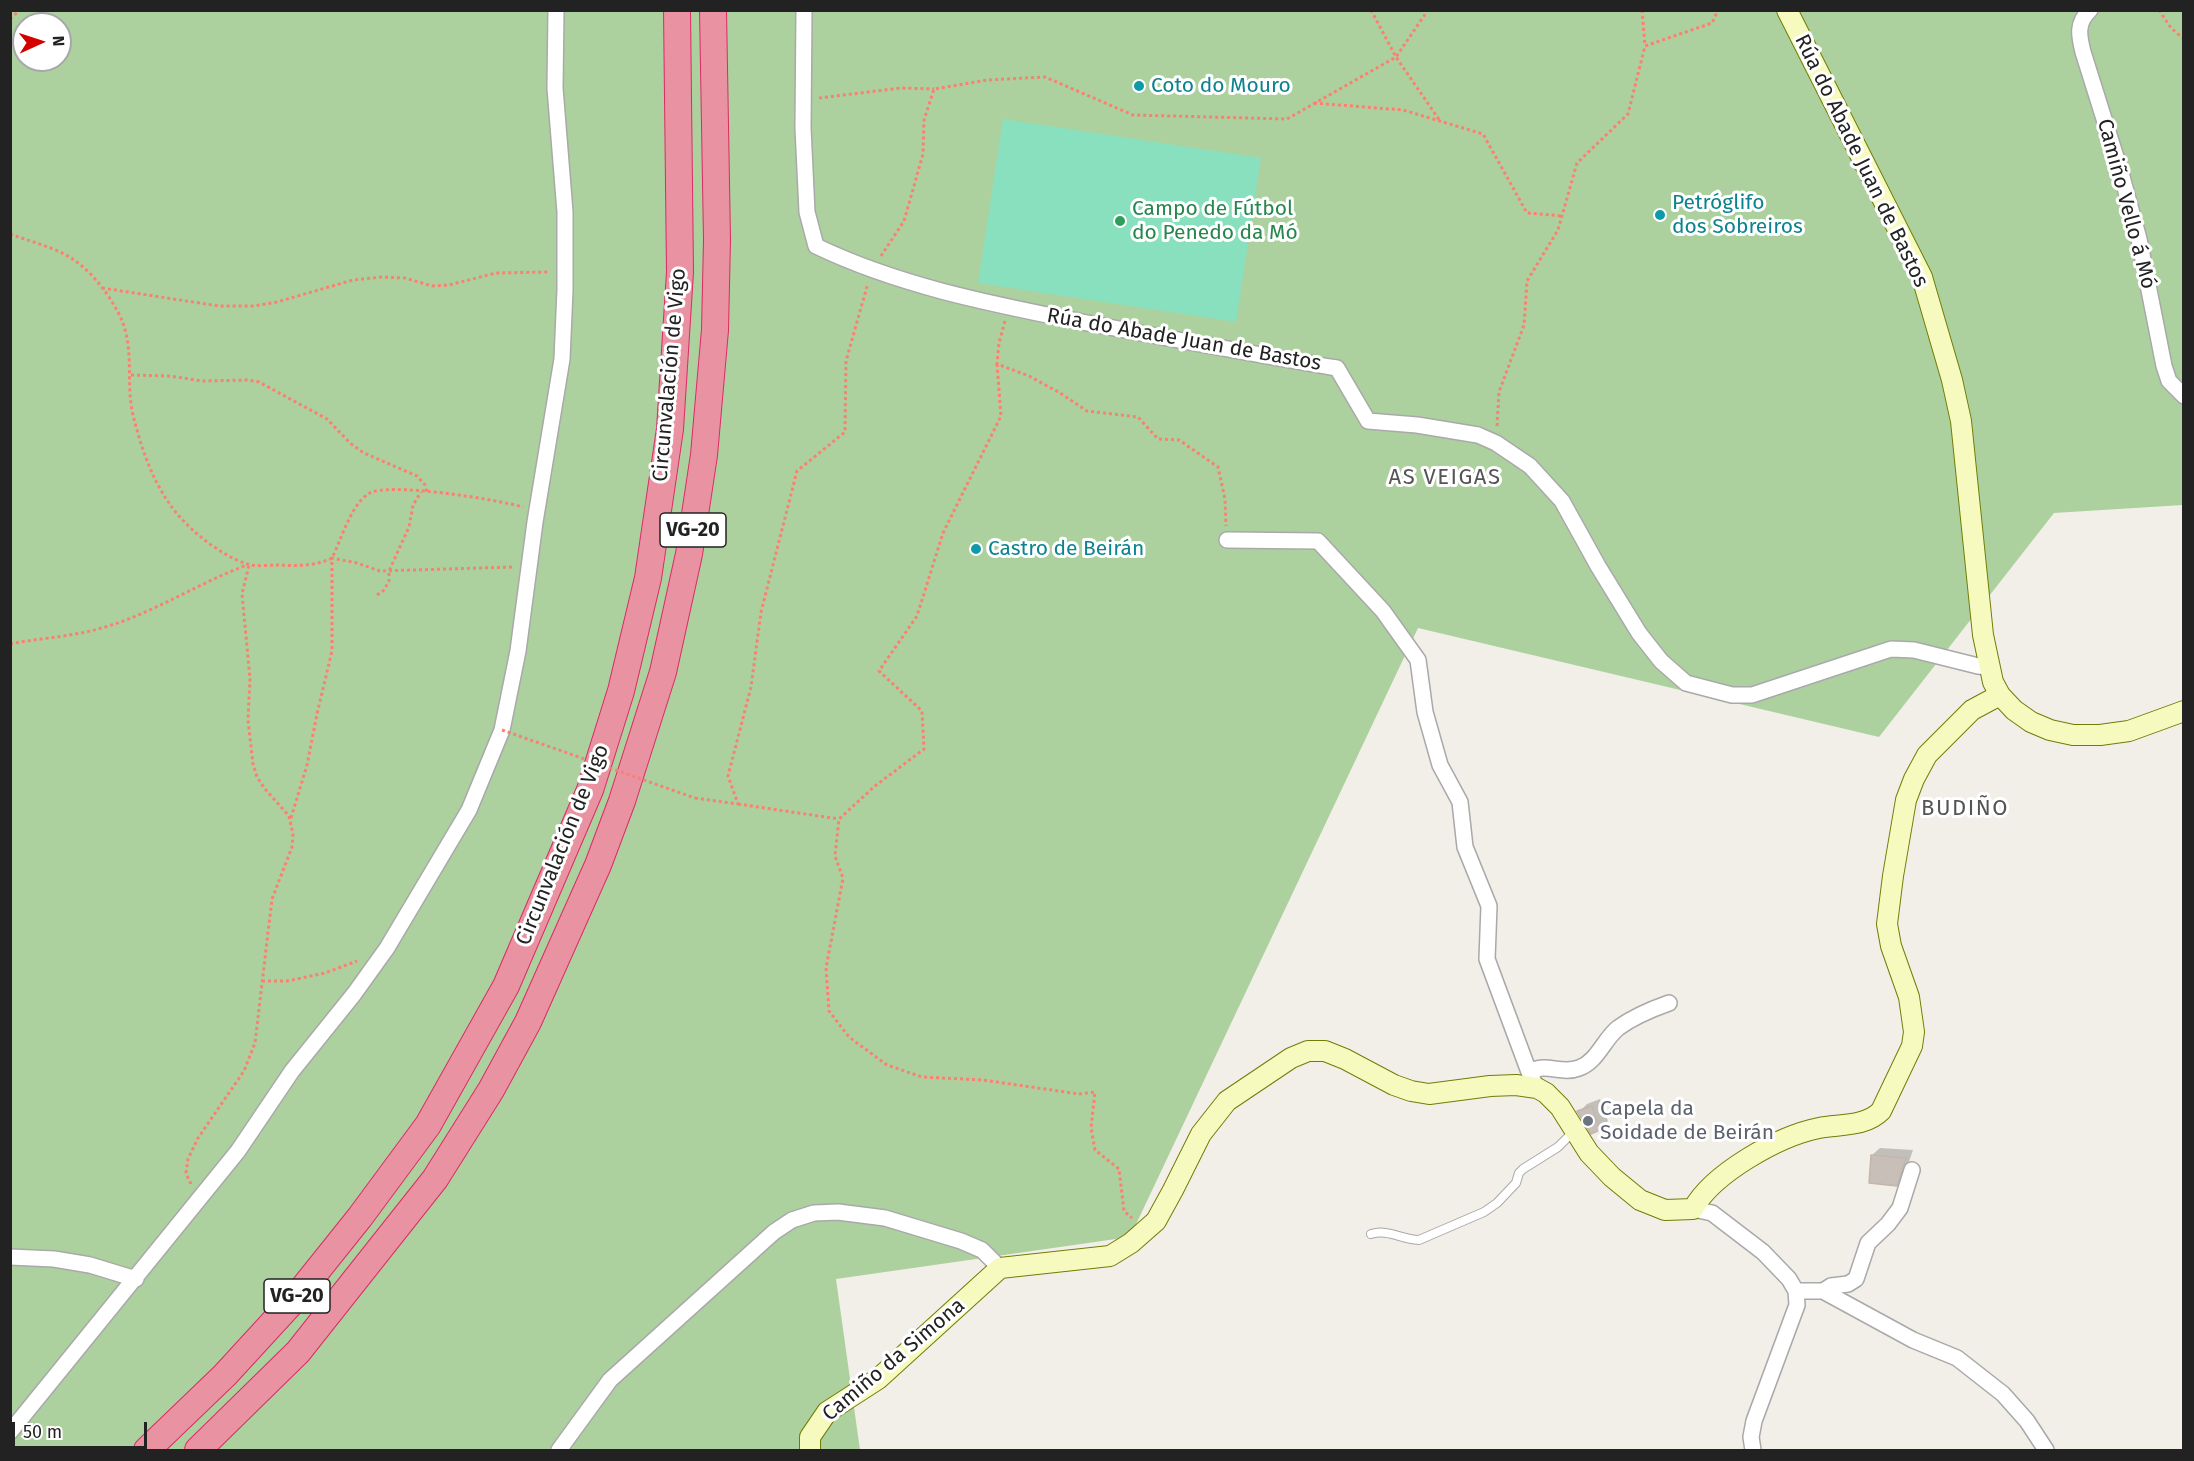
<!DOCTYPE html>
<html>
<head>
<meta charset="utf-8">
<style>
  body { margin:0 }
  #map { position:relative; width:2194px; height:1461px; overflow:hidden; background:#f2efe9; font-family:"Fira Sans",sans-serif }
  canvas { display:block }
  .frame { position:absolute; inset:0; border:12px solid #222; pointer-events:none }
  .north { position:absolute; left:12px; top:12px; width:60px; height:60px; box-sizing:border-box; background:#fff; border:2px solid #a7a7a7; border-radius:50%; rotate:87deg; font-size:16px; font-weight:700; line-height:24px; text-align:center; color:#222 }
  .north::after { content:''; display:block; margin:auto; width:21px; height:27px; background:#d40000; clip-path:polygon(50% 0,100% 100%,50% 72%,0 100%) }
  .scale { position:absolute; left:12px; top:1422px; width:135px; height:27px; box-sizing:border-box; border:3px solid #222; border-top:0; padding-left:8px; font-size:18px; line-height:21px; white-space:nowrap; color:#222; -webkit-text-stroke:4px #fff; paint-order:stroke }
</style>
</head>
<body>
<div id="map">
<canvas width="2194" height="1461"></canvas>
<div class="frame"></div>
<div class="north">N</div>
<div class="scale">50 m</div>
</div>
<script>
const g = document.querySelector('canvas').getContext('2d');
g.lineJoin = 'round';
function fillPath(path, color) {
  g.fillStyle = color;
  g.fill(path, 'evenodd');
}
function strokePath(path, color, width, dash) {
  g.strokeStyle = color;
  g.lineWidth = width;
  g.lineCap = dash ? 'butt' : 'round';
  g.setLineDash(dash || []);
  g.stroke(path);
}
function write(font, color, halo, rows, align = 'center') {
  g.font = font + ' "Fira Sans",sans-serif';
  g.lineWidth = 6;
  g.setLineDash([]);
  g.textBaseline = 'middle';
  g.strokeStyle = halo;
  g.fillStyle = color;
  for (const [text, x, y, turn = 0] of rows) {
    g.save();
    g.translate(x, y);
    g.rotate((+turn || 0) * Math.PI / 180);
    g.textAlign = isNaN(turn) ? turn : align;
    if (halo) g.strokeText(text, 0, 0);
    g.fillText(text, 0, 0);
    g.restore();
  }
}
const forest = new Path2D(`
  M10 11H2183V505L2054 513 1879 737 1418 628 1130 1237 836 1279 860 1450H11ZM24 24H60V60H24Z`);
const pitch = new Path2D(`
  M1003 119 1261 158 1236 322 978 283Z`);
const shadow = new Path2D(`
  M1600 1099 1608 1121 1600 1129 1579 1112 1587 1104Z
  M1880 1148 1913 1150 1904 1176 1896 1184 1872 1155Z`);
const building = new Path2D(`
  M1592 1106 1600 1130 1591 1134 1577 1111Z
  M1871 1155 1906 1158 1897 1186 1869 1183Z`);
const path = new Path2D(`
  M1371 10 1396 57 1440 121
  M1642 10 1645 46
  M2159 10 2171 28 2184 39
  M10 19 20 10
  M819 98 901 88 934 89
  M1314 103 1403 110 1483 134 1527 213 1562 216
  M10 234C29 241 49 246 66 255 88 267 106 290 118 312 137 348 124 383 134 419 141 447 152 479 169 503 185 527 219 555 247 564 256 567 269 565 279 565 297 566 316 566 332 558 341 540 351 505 368 494 386 481 499 500 523 507
  M881 256 904 221 923 154 924 120 934 89 987 80 1045 77 1133 115 1287 119 1396 57 1428 10
  M102 288 219 306H254L277 302 353 280 382 277 405 278 432 286 449 285 496 273 548 272
  M1005 321 999 343 997 364 1029 376 1060 393 1087 411 1138 417 1158 439 1179 440 1218 467 1225 499 1226 526
  M997 364 1001 416 943 533 917 616 879 671 922 711 924 749 875 786 839 819 835 856 843 878 826 968 829 1011 849 1037 887 1065 922 1077 983 1080 1079 1094 1095 1092 1091 1128 1095 1150 1119 1169 1124 1211 1132 1218
  M131 375 170 376 202 381 248 380 259 382 327 419 350 443 364 453 417 476 425 485 427 492
  M1497 426 1499 392 1524 325 1527 281 1558 230 1577 163 1628 114 1645 46 1712 23 1718 10
  M377 595 384 590 389 581V571L409 527 413 505 421 492
  M10 644C39 638 70 637 98 629 151 615 196 584 247 565
  M695 798 738 804 728 776 751 687 761 612 797 471 845 432 846 361 868 283
  M738 804 839 819
  M291 818 307 765 317 714 332 651V558L357 563 380 571 514 567
  M262 981H287L325 973 357 961
  M191 1184 186 1173 188 1159 198 1138 244 1071 255 1043 272 899 292 847 293 834 289 816 265 789 257 777 253 764 248 720 250 679 242 594 249 565`);
const lane = new Path2D(`
  M1371 1234C1388 1229 1400 1239 1419 1240L1484 1212 1497 1203 1516 1183 1519 1173 1523 1169 1558 1147 1574 1131`);
const street = new Path2D(`
  M804 10 803 128 807 212 816 246C899 286 992 304 1082 322 1167 338 1252 354 1337 368L1368 421 1417 425 1478 435 1496 443 1530 466 1562 501 1598 566 1639 633 1661 661 1686 683 1732 695H1752L1891 649 1914 650 1978 666 1988 667
  M2090 10C2076 23 2079 36 2083 52L2121 173 2139 239 2164 366 2169 381 2184 396
  M1227 540 1318 541 1383 611 1418 660 1425 712 1440 765 1460 802 1465 847 1489 906 1487 959 1529 1072 1537 1088
  M1529 1072C1547 1062 1561 1075 1579 1068 1597 1062 1604 1039 1618 1028 1633 1017 1652 1009 1669 1003
  M1693 1209 1712 1213 1763 1252 1789 1279 1796 1291 1797 1305 1754 1421 1751 1437 1753 1450
  M10 1257 54 1259 90 1265 136 1279
  M1796 1291H1823L1913 1340 1957 1358 2003 1394 2027 1421 2046 1450
  M1823 1291 1831 1286 1848 1284 1856 1279 1868 1243 1888 1224 1900 1208 1912 1170
  M10 1432 238 1151 292 1071 354 994 387 948 469 810 502 730 518 651 535 522 562 359 565 290V212L555 88 556 10
  M559 1450 610 1380 774 1232 792 1220 814 1213 838 1212 885 1218 961 1241 982 1250 1000 1268`);
const secondary = new Path2D(`
  M1787 10 1922 277 1952 380 1961 421 1983 635 1993 682 2000 695 2014 710 2031 722 2050 730 2073 735H2100L2129 731 2184 711
  M810 1450V1437L827 1412 878 1379 1000 1268 1110 1256 1131 1243 1156 1221 1173 1190 1201 1134 1227 1101 1291 1058 1308 1051H1325L1345 1059 1394 1085 1411 1091 1429 1094 1490 1086 1516 1085 1537 1088 1546 1093 1560 1107 1589 1153 1612 1177 1640 1200 1665 1210 1693 1209C1713 1173 1779 1136 1819 1128 1840 1124 1865 1127 1881 1111L1912 1046 1914 1032 1909 997 1891 946 1887 924 1893 876 1906 800 1914 779 1927 755 1972 710 2000 695`);
const highway = new Path2D(`
  M147 1450 225 1375 292 1302 360 1217 428 1125 506 986 590 790 621 691 648 578 670 429 680 272 677 10
  M198 1450 298 1352 435 1179 491 1090 528 1022 598 865 622 801 663 672 689 554 704 455 715 330 717 240 713 10`);
const pathBridge = new Path2D(`
  M502 730 695 798`);
const markers = [
  [1139,86,6,"#0f9aa8"],
  [1660,215,6,"#0f9aa8"],
  [1120,221,6,"#2e9e5b"],
  [976,549,6,"#0f9aa8"],
  [1588,1121,6,"#6b7280"]
];
const shields = [
  [693,530,66],
  [297,1296,66]
];
const shieldNames = [
  ["VG-20",693,530],
  ["VG-20",297,1296]
];
const cultureNames = [
  ["Coto do Mouro",1151,86],
  ["Petróglifo",1672,203],
  ["dos Sobreiros",1672,227],
  ["Castro de Beirán",988,549]
];
const streetNames = [
  ["Rúa do Abade Juan de Bastos",1861,161,64],
  ["Camiño Vello á Mó",2126,204,75],
  ["Rúa do Abade Juan de Bastos",1184,340,10],
  ["Circunvalación de Vigo",670,375,-85],
  ["Circunvalación de Vigo",563,845,-68],
  ["Camiño da Simona",894,1360,-40]
];
const leisureNames = [
  ["Campo de Fútbol",1132,209],
  ["do Penedo da Mó",1132,233]
];
const worshipNames = [
  ["Capela da",1600,1109],
  ["Soidade de Beirán",1600,1133]
];
const neighbourhoodNames = [
  ["AS VEIGAS",1445,478],
  ["BUDIÑO",1965,809]
];
fillPath(forest, '#add19e');
fillPath(pitch, '#88e0be');
fillPath(shadow, '#0003');
fillPath(building, '#c7bfb8');
strokePath(building, '#c4b6ab', 1.5);
strokePath(lane, '#a9a9a9', 10);
strokePath(street, '#a9a9a9', 18);
strokePath(secondary, '#707d05', 22);
strokePath(highway, '#dc2a67', 28);
strokePath(path, '#fa8072', 3, [3, 3]);
strokePath(lane, '#fff', 8);
strokePath(street, '#fff', 15);
strokePath(secondary, '#f7fabf', 20);
strokePath(highway, '#e892a2', 26);
strokePath(pathBridge, '#fa8072', 3, [3, 3]);
for (const [x, y, r, color] of markers) {
  const dot = new Path2D();
  dot.arc(x, y, r, 0, 2 * Math.PI);
  g.fillStyle = color;
  g.fill(dot);
  strokePath(dot, '#fff', 2);
}
for (const [x, y, w] of shields) {
  const box = new Path2D();
  box.roundRect(x - w / 2, y - 17, w, 34, 4.5);
  g.fillStyle = '#fff';
  g.fill(box);
  strokePath(box, '#222', 1.5);
}
write('bold 20px', '#222', null, shieldNames);
write('21px', '#0d838f', '#fff', cultureNames, 'left');
write('21px', '#222', '#fff', streetNames);
write('21px', '#27864d', '#fff', leisureNames, 'left');
write('21px', '#5b616d', '#fff', worshipNames, 'left');
g.letterSpacing = '1.5px';
write('22px', '#555', '#fff', neighbourhoodNames);
g.letterSpacing = '0px';
</script>
</body>
</html>
